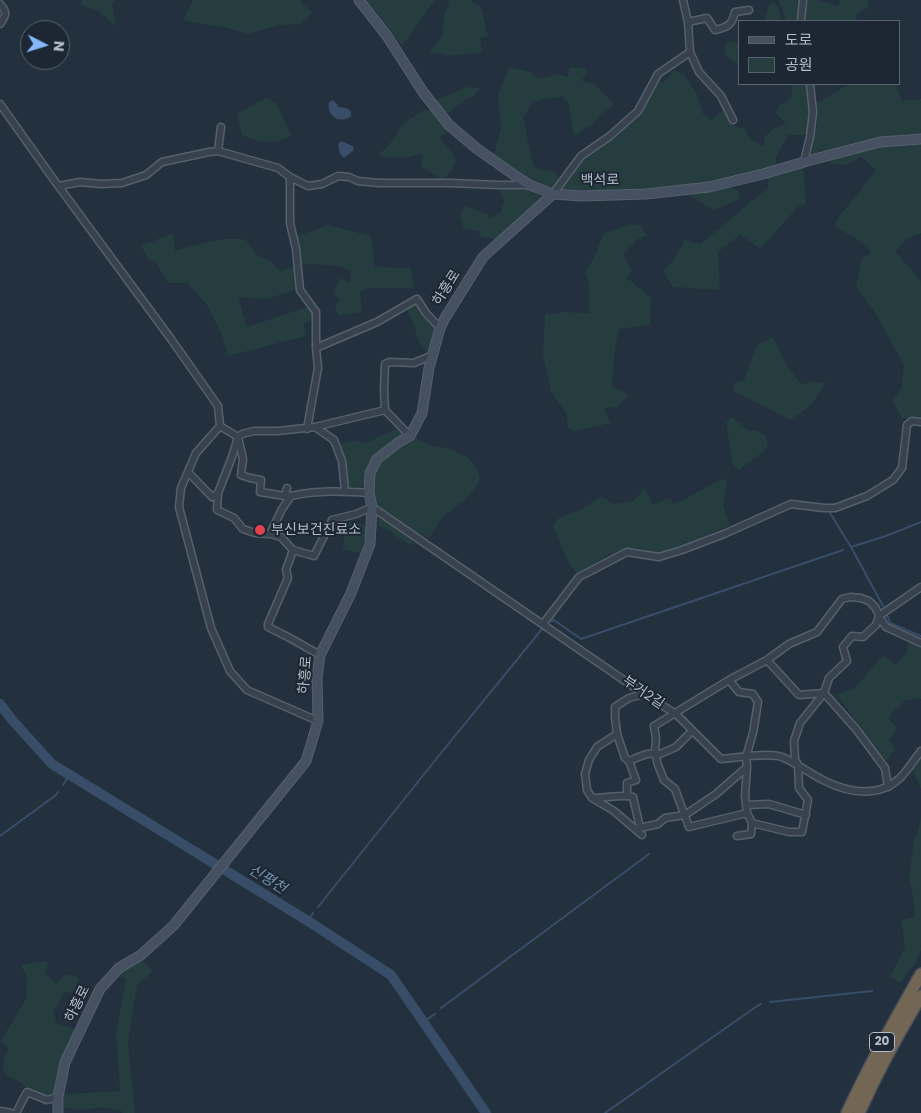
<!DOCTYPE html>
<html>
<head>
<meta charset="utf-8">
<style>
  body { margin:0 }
  #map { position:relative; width:921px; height:1113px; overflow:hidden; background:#23303e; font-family:Poppins,"Noto Sans KR",sans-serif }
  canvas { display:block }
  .legend { position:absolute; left:738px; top:20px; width:162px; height:65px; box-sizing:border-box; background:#1c2733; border:1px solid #58636f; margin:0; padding:6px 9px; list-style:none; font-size:15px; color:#b3bdc9 }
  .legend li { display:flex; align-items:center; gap:10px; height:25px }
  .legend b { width:25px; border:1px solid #58636f }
  .north { position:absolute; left:20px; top:20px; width:50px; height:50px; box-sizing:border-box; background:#1c2733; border:1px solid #58636f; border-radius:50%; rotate:95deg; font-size:14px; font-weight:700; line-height:20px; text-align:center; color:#b3bdc9 }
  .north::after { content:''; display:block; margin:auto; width:18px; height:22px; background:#87b9fa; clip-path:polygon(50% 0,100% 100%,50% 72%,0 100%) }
</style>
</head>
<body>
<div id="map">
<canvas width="921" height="1113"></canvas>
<ul class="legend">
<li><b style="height:6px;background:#455161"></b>도로</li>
<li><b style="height:14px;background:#253d3f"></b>공원</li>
</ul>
<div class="north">N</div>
</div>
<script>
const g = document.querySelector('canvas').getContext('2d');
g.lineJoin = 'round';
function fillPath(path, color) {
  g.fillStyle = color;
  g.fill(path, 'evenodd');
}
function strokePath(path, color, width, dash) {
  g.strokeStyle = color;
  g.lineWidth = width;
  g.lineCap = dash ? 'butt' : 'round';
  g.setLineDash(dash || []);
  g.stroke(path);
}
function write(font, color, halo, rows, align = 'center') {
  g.font = font + ' Poppins,"Noto Sans KR",sans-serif';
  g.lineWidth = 4;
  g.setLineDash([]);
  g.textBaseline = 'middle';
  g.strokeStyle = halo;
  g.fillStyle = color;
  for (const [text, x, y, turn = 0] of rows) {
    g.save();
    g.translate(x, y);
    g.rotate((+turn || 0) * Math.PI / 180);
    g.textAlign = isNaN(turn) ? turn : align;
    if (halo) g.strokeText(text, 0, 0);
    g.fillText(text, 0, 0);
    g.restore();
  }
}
const green = new Path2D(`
  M82 0H116L112 4 116 26 98 11 81 5Z
  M193 0H300V1L312 13 301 24 281 25 248 34 230 29 183 20Z
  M365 0H435L402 46 376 11Z
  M446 0H470L481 7 488 36 480 38 482 53 444 56 442 54 429 52 442 37 444 15 450 2Z
  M778 0H801L797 17 798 21H785V17Z
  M808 0H818L838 6 841 0H868L869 7 857 13 856 21H804L805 8Z
  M773 2C780 6 780 14 780 21H764L769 5Z
  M727 42H736L740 44V65L724 54Z
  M509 67 531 72 539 79 558 74 567 77 570 68 580 67 587 70 582 81 594 84 614 104 591 125 574 136 568 102 562 97 544 99 530 105 526 115 523 116 533 166 544 171 551 170 559 177 553 188C531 180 513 168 494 154L501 128 498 95Z
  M674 70 685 75 697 94 703 114 711 120 724 110 729 123 746 130 750 138 763 147 765 136 775 128 786 124 776 113 778 107 792 96 791 84H808L810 119 807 135H788L776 157V164L771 167C749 173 727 180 704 183 656 191 608 190 561 190L586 157 641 113 656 84 665 81Z
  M849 84H896L902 101 921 99V134L894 135 810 156 814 130 817 129V103Z
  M467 87 480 88 475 95 467 99 445 115 436 100Z
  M265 98 276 102 291 134C277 148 258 142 242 135L237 114Z
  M424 110 433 111 449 132 439 137 457 159 452 170 443 180 421 167 423 156 420 154 405 158 382 157 379 153 387 148 396 135 401 125Z
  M921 143V233L907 239 895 251 921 281V418H902L892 400 901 389 904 365 874 311 856 286 862 258 871 253 861 242 834 226 837 219 876 170 861 157 847 165 831 164 827 159 855 152 867 151 888 145Z
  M803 165 806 204 799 206 760 249 740 235 718 252 720 290 673 287 663 271 673 261 685 240 700 244 768 188V178Z
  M733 187 739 192V200L713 210 689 195 691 192Z
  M530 188 537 192 542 198 496 240 479 236 480 232 464 229 460 217 464 206 488 214 489 219 501 212 505 198 501 196V189Z
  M629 224 639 225 648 235 637 239 634 243 623 254 632 270 627 278 651 297 650 325 619 329 615 347 612 386 629 395 618 407 604 408 611 423 576 431 568 428 566 413 551 392 543 355 545 315 563 312 589 313V285L585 273 595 256 603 234Z
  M328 225 371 236 375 267 411 268 414 288H369L360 292 362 312 338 315 335 308 339 299 333 294 340 278 351 283 350 271 339 266 312 264 302 265 303 287 267 299 238 297 247 327 307 307 312 313 313 320 304 323 306 336 228 356 222 335 207 305 187 283H168L155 261 149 260 141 246 173 233 175 251C195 246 226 235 246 240L257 255 269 260 280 271 302 265 296 235 306 233Z
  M422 301 438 322 445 330 442 345 427 351C416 342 418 338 414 326 412 321 409 315 407 310Z
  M773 337 787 366 802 385 811 381 826 383 811 405 790 420 733 391 735 382 744 380 757 345Z
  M732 417 750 431 755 430 766 436 768 448 739 470 733 465 726 423Z
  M396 429 429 445 452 449 469 459 476 466 480 478 475 489 466 499 442 518 429 538 416 532 412 546 379 525 373 487 365 482 361 487H349L347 465 340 444 355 440 366 443Z
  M722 479 727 480 723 505 730 525 692 542 659 553 635 548 613 553 577 573 568 563 553 526 559 518 582 509 601 496 613 504 634 501 645 488 653 504 671 498 673 505Z
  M357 522 365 526V539L360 553 343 549 344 537V525Z
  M908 641 921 646V699L905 700 900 707 895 709 888 719 896 726 895 733 889 740 895 750 886 761 837 695 855 688 883 655 896 664 907 653Z
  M921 757V789L912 769Z
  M921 816V950L915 964 900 983 890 977 905 947 901 920 915 917 913 896 909 879 914 839 919 828Z
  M142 959 153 971 137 985 128 1043 135 1113H122V1111L100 1107 86 1110 64 1108V1094L120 1091 116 1034 126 979 118 973Z
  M35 962H48L45 973 56 983 66 974 76 976 79 980 75 991 64 993 53 1013 56 1018 55 1023C66 1027 73 1027 82 1035L73 1063 59 1069 53 1096 46 1098 30 1091 20 1082 7 1076 3 1070 4 1059 9 1047 0 1042 26 999 27 977 21 965Z`);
const water = new Path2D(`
  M333 100 339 107 346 108 351 111V116C340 125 326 116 329 102Z
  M341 141 353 146 354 150 344 158 340 154 338 144Z`);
const stream = new Path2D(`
  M830 513 851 547 883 606
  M851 547 886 536 921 522
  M887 615 890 623 921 636
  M552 621 554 620 581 639 843 550
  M63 785 70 774
  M0 836 56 795 58 792
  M318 907 441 753 542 629
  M308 921 313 913
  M770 1002 872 991
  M441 1008 649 854
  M423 1022 435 1014
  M605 1113 757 1006 761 1004`);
const river = new Path2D(`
  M0 704 13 721 52 764 308 921 391 975 486 1113`);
const street = new Path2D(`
  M0 4C8 13 6 15 0 24
  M801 21 803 0
  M688 22 707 18 715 30C728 27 732 25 735 12L749 10
  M690 52 699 72 721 96 733 120
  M0 104 54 180 171 339 218 406 220 426 196 453 181 488 179 507 211 628 230 671 247 690 318 721
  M218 151 221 127
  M804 162 810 137 813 112 810 84
  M290 177V223L296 249 300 290 316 312V348
  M59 186 80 182 101 184 122 183 146 175 162 162 209 152 218 151 278 168 290 177 308 186 322 184 338 176 349 177 358 181 379 183H450L499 185H529
  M553 194 581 156 610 136 638 111 658 74 690 52 688 22 683 0
  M385 410 384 389 385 364 389 362 414 363 433 355
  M220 426 238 437 243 459 241 475 250 478 261 480 260 492 285 496 287 488
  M315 427 385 410 410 436
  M307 429 318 368 316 348 377 322 417 299 426 313 440 328
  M188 472 212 497 218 493 217 510 234 518 243 529 255 533 270 534 281 537 293 550 286 570 288 578 268 624V627L288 637 320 655
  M218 493 232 457 238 437 242 434 254 431H278L315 427 334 440 342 461 345 491
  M270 534 282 509 291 496C317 490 343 491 369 493
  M293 550 314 556 332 520 356 514 372 507 644 694 676 714 721 759C736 758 768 752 782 757 797 763 810 774 825 781 849 793 879 798 900 778 908 770 914 760 921 751
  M543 624 579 577 627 552 659 557 682 550 724 534 791 504 824 508H835L867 496 893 480 902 468 907 425 912 421 921 422
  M767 660 799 695 824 693 829 678 847 661 843 647 852 636 863 637 876 625 879 616 921 587
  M729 680 739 692 753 694 758 702 753 733 746 757 747 767 745 796 747 813 752 823 751 834 737 836
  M617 734 625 758 629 761 636 780 627 783V795
  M629 761C639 757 650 751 660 754L676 747 692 731
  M594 798C605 798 625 794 633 797L640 828
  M746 805 769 804 806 815
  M747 813 689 827 675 789 664 780 658 765 655 752 656 738 654 726 729 680 767 660 789 644 817 632 842 599 850 597 861 598 869 601 875 607 882 621 886 627 921 643
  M752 823 789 832H802L808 800 799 788 798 765 795 759 794 741 800 723 824 693 856 729 885 768 888 787
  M638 831 640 828 658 824 665 818 685 815 716 794 747 767
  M642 835 614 811 592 798 587 790 585 774 589 760 597 747 617 734 615 717V707L629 698 644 694
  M0 1111 11 1113
  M16 1113 27 1092 47 1100 58 1097`);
const secondary = new Path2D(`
  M359 0 387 36 423 92 449 125 476 148 517 177 530 185 553 194 582 196 646 194 709 187 763 174 811 160 880 142 921 139
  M58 1113V1097L65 1062 100 989 119 968 141 955 174 925 306 761 318 721 317 678 320 655 351 593 370 544 372 507 369 493 370 473 377 459 399 442 410 436 422 413 429 368 440 328 445 318 483 257 553 194`);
const highway = new Path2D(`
  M847 1113C869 1065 895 1020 921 974
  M859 1113C877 1073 898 1034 921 996`);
const markers = [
  [260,530,6,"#e0444e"]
];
const shields = [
  [882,1042,25]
];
const shieldNames = [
  ["20",882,1042]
];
const streetNames = [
  ["백석로",600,181,-1],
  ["하흥로",447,288,-58],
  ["하흥로",306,675,-85],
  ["부거2길",643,693,34],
  ["하흥로",78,1004,-64]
];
const poiNames = [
  ["부신보건진료소",271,530]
];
const waterNames = [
  ["신평천",267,880,32]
];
fillPath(green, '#253d3f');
fillPath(water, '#384e68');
strokePath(stream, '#384e68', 2);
strokePath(river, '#384e68', 10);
strokePath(street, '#55606c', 9);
strokePath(secondary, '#55606c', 11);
strokePath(highway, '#424d59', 14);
strokePath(street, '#37424e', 6);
strokePath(secondary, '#455161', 9);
strokePath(highway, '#746654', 11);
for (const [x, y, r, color] of markers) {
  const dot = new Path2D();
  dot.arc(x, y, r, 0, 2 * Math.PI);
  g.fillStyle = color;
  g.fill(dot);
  strokePath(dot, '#1c2733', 2);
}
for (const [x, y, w] of shields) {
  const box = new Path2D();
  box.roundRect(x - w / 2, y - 9.5, w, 19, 4);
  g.fillStyle = '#1c2733';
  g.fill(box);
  strokePath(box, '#b3bdc9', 1);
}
write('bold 12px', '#b3bdc9', null, shieldNames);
write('14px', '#b3bdc9', '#1c2733', streetNames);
write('14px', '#b3bdc9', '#1c2733', poiNames, 'left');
write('italic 15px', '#728fad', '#1c2733', waterNames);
</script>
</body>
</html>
